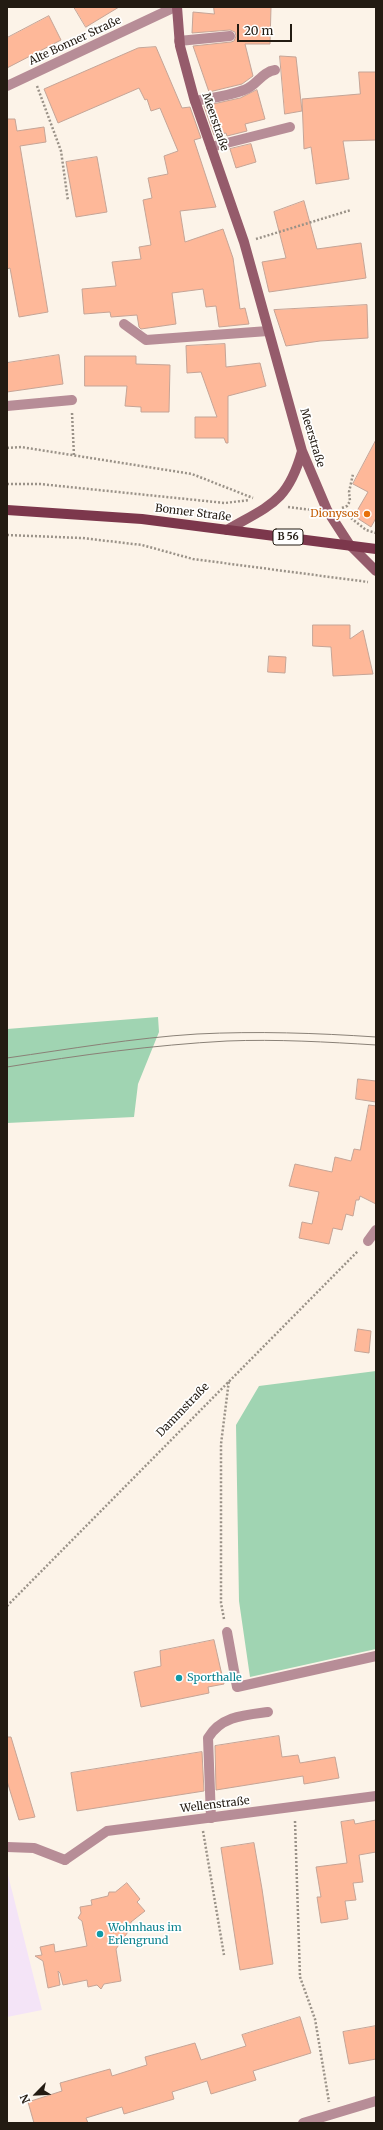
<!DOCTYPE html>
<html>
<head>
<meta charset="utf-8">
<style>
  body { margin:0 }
  #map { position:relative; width:383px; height:2130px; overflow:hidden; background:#fcf3e8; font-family:Merriweather,serif }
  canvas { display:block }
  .frame { position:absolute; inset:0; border:8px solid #231b12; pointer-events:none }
  .north { position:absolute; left:16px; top:2074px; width:40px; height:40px; -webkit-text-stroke:3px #fff; paint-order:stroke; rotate:246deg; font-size:11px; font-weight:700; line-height:16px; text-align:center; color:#231b12 }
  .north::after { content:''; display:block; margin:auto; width:14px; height:18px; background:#231b12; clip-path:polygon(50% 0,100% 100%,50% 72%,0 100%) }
  .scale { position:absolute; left:237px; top:24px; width:55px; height:18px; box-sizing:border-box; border:2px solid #231b12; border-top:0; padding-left:5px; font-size:12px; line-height:14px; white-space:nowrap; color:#231b12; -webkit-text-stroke:3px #fff; paint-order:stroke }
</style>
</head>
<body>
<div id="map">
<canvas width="383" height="2130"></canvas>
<div class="frame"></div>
<div class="north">N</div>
<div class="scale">20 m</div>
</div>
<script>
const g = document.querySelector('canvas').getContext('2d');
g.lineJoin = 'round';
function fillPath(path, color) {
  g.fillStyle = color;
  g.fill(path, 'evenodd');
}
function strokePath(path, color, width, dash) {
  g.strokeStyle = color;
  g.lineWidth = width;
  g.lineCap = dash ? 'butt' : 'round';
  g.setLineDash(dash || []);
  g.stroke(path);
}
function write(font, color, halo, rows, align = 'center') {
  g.font = font + ' Merriweather,serif';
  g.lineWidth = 3.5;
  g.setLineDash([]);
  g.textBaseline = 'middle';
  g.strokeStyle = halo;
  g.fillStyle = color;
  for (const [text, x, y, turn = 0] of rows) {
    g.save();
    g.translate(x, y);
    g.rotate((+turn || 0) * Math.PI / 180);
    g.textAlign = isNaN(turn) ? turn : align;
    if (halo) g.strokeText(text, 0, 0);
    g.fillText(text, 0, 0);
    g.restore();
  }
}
const education = new Path2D(`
  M7 1871 42 2010 7 2017Z`);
const green = new Path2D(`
  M158 1017 159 1032 138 1084 134 1117 7 1123V1029Z
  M376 1371V1649L250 1677 239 1601 236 1425 259 1386Z`);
const building = new Path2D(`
  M74 7H119L86 27Z
  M214 7H271L270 44H245L253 76 242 84 209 92 193 46 231 42 234 41 236 36 235 32 230 30 192 33 193 12 214 14Z
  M49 16 61 40 7 68V38Z
  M156 47 182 108 190 107 201 138 194 140 216 207 180 211 185 242 223 229 233 258 240 309 245 308 249 324 219 327 216 306 206 307 203 289 172 293 176 324 141 329 139 327 137 315 111 317 110 312 84 314 82 289 116 286 112 262 141 259 139 247 151 245 143 200 152 198 148 178 168 174 164 156 178 151 160 108 151 111 147 99 145 100 139 88 58 123 44 89 138 48Z
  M280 56 296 57 302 111 285 114Z
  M359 72H376V140L343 141 349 179 316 184 311 147 304 149 302 99 360 94Z
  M257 90 265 119 245 124 247 131 227 136 226 133 214 135 204 106 240 98Z
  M7 119H15L17 131 44 127 46 142 20 146 48 312 19 317 10 268 7 269Z
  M251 144 256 162 236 168 230 149Z
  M97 157 107 212 76 217 66 162Z
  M304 201 317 249 361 243 366 278 269 292 262 262 286 258 274 212Z
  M367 305 368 338 320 341 286 346 274 310Z
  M225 344 226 367 260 363 266 386 228 396V443H226L224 438H195V417H217L201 372 187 373 186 346Z
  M59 355 63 384 7 392V363Z
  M85 356H136V364L170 365 169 412H141V407L125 406 127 386H85Z
  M376 440V518L371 527 354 516 368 492 353 484Z
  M313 625H350V639L363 630 373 674 333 676 331 647 313 646Z
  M269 656 286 657 285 673 268 672Z
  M358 1079 376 1081V1102L356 1099Z
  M369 1105 376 1106V1204L360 1196 359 1200H356L353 1216 346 1214 342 1230 333 1228 329 1244 299 1238 302 1222 312 1224 319 1192 289 1186 295 1164 332 1172 335 1157 351 1161 354 1149 360 1150Z
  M358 1329 371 1331 369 1353 355 1351Z
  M214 1640 224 1684 208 1687 209 1693 141 1707 134 1672 161 1666 160 1651Z
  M279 1736 282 1757 298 1755 300 1763 335 1757 339 1778 304 1784 303 1776 216 1790 215 1746Z
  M7 1737H11L35 1817 19 1820 7 1781Z
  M202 1752 204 1791 77 1811 71 1773Z
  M354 1820 355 1824 376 1820V1852L359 1855 363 1882 353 1883 356 1900 345 1901 348 1919 321 1923 317 1897H321L316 1867 347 1863 341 1822Z
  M254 1843 262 1889 273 1964 240 1970 221 1848Z
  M127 1883 140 1899 137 1902 145 1911 131 1922 130 1929 116 1949 121 1981 104 1984 101 1989 97 1985 88 1987 87 1980 63 1985 60 1973 58 1971 60 1985 48 1988 43 1961 35 1956 42 1955 40 1947 54 1944 55 1952 87 1946 82 1921 78 1918 81 1913 80 1907 92 1905 91 1900 108 1896 109 1892H115Z
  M300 2017 311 2053 253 2071 256 2080 211 2094 207 2081 172 2092 174 2099 124 2114 122 2107 86 2118 88 2123H34L28 2102 62 2091 60 2083 110 2069 112 2076 147 2065 145 2057 195 2043 201 2060 246 2046 242 2035Z
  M376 2026V2059L349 2064 343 2032Z`);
const path = new Path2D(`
  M37 86 61 151 68 201
  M256 239 351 210
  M72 413 74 456
  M7 448 21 447 192 474 253 498
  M7 484H40L225 503 249 500
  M288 507 313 510
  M342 508 347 506 350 501 349 492 353 474
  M351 518 366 530 376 533
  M7 535 82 538 142 545 193 559 368 582
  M7 1606 358 1251
  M224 1619 221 1603V1444L229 1380
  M295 1821 300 1977 315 2019 329 2102
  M203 1831 224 1955`);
const lane = new Path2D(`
  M179 41 230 36
  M195 101C211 98 229 96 244 90 257 86 261 72 275 70
  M211 147 290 127
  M124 324 146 340 268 331
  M368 1241 376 1230
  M227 1632 237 1687 376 1656
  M211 1818 208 1738C221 1716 245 1715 268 1712
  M7 1847 34 1848 65 1860`);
const street = new Path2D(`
  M7 86 175 7
  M7 406 72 400
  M65 1860 107 1831 376 1796
  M303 2123 376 2101`);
const secondary = new Path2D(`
  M177 7 180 46 194 98 244 242 302 451 327 510 349 544 376 571
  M227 530C270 505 288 502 302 451`);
const primary = new Path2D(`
  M7 510 142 519 376 549`);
const tram = new Path2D(`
  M7 1058C70 1049 133 1038 197 1034 257 1031 316 1033 376 1037
  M7 1067C80 1055 153 1045 227 1041 277 1039 327 1042 376 1045`);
const markers = [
  [367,514,4,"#e8710a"],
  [179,1678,4,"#0f9aa8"],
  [100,1934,4,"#0f9aa8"]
];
const shields = [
  [288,537,30]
];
const shieldNames = [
  ["B 56",288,537]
];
const streetNames = [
  ["Alte Bonner Straße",75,41,-25],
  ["Meerstraße",215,122,71],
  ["Meerstraße",312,438,73],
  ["Bonner Straße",193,513,7],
  ["Dammstraße",183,1410,-46],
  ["Wellenstraße",215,1805,-7]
];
const foodNames = [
  ["Dionysos",359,514]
];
const cultureNames = [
  ["Sporthalle",187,1678],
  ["Wohnhaus im",108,1928],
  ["Erlengrund",108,1941]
];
fillPath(education, '#f4e4f7');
fillPath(green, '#a0d4b2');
fillPath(building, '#feb899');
strokePath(building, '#c5a496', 1);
strokePath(path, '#9a9288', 2.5, [2, 2]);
strokePath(lane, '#b78d97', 10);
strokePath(street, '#b78d97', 10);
strokePath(secondary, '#955b6b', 10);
strokePath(primary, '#7c374c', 10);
strokePath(tram, '#8a8177', 1);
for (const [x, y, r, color] of markers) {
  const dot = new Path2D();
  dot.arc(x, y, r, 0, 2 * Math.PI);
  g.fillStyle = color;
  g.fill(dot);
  strokePath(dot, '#fff', 1.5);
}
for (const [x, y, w] of shields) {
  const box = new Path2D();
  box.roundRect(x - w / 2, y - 8, w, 16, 3);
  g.fillStyle = '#fff';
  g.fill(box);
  strokePath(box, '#231b12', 1);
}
write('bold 10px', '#231b12', null, shieldNames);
write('11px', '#231b12', '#fff', streetNames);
write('11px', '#c56008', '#fff', foodNames, 'right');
write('11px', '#0d838f', '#fff', cultureNames, 'left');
</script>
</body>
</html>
